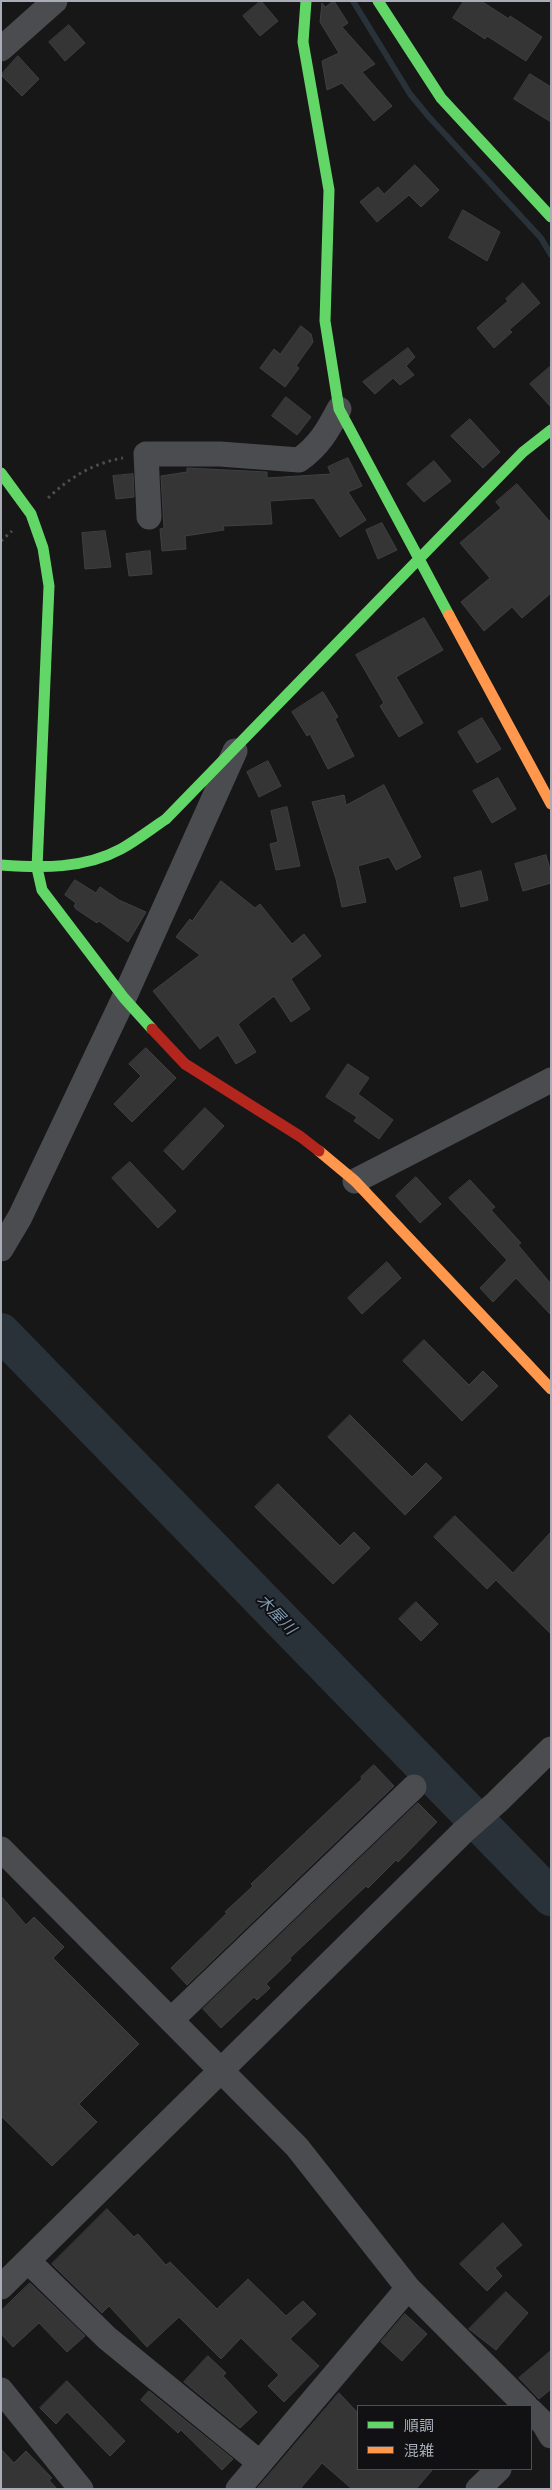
<!DOCTYPE html>
<html>
<head>
<meta charset="utf-8">
<style>
  body { margin:0 }
  #map { position:relative; width:552px; height:2490px; overflow:hidden; background:#171717; font-family:"Fira Sans Condensed","Noto Sans JP",sans-serif }
  canvas { display:block }
  .frame { position:absolute; inset:0; border:2px solid #a8adb8; pointer-events:none }
  .legend { position:absolute; left:357px; top:2405px; width:175px; height:65px; box-sizing:border-box; background:#111113; border:1px solid #4d4f55; margin:0; padding:6px 9px; list-style:none; font-size:15px; color:#a8adb8 }
  .legend li { display:flex; align-items:center; gap:10px; height:25px }
  .legend b { width:25px; border:1px solid #4d4f55 }
</style>
</head>
<body>
<div id="map">
<canvas width="552" height="2490"></canvas>
<div class="frame"></div>
<ul class="legend">
<li><b style="height:6px;background:#63d668"></b>順調</li>
<li><b style="height:6px;background:#ff974d"></b>混雑</li>
</ul>
</div>
<script>
const g = document.querySelector('canvas').getContext('2d');
g.lineJoin = 'round';
function strokePath(path, color, width, dash) {
  g.strokeStyle = color;
  g.lineWidth = width;
  g.lineCap = dash ? 'butt' : 'round';
  g.setLineDash(dash || []);
  g.stroke(path);
}
function fillPath(path, color) {
  g.fillStyle = color;
  g.fill(path, 'evenodd');
}
function write(font, color, halo, rows, align = 'center') {
  g.font = font + ' "Fira Sans Condensed","Noto Sans JP",sans-serif';
  g.lineWidth = 4;
  g.setLineDash([]);
  g.textBaseline = 'middle';
  g.strokeStyle = halo;
  g.fillStyle = color;
  for (const [text, x, y, turn = 0] of rows) {
    g.save();
    g.translate(x, y);
    g.rotate((+turn || 0) * Math.PI / 180);
    g.textAlign = isNaN(turn) ? turn : align;
    if (halo) g.strokeText(text, 0, 0);
    g.fillText(text, 0, 0);
    g.restore();
  }
}
const stream = new Path2D(`
  M353 1 410 94 429 117 541 238 551 255`);
const river = new Path2D(`
  M1 1332 551 1897`);
const building = new Path2D(`
  M261 1 278 21 260 36 243 16Z
  M334 1 348 23 342 27 375 64 362 72 392 106 374 121 342 83 327 90 322 61 339 53 320 22 322 3 325 7Z
  M464 1H481L509 19 510 16 542 37 526 61 487 36 485 39 453 18Z
  M69 25 85 43 65 61 49 42Z
  M18 56 39 79 22 96 1 75Z
  M530 74 551 87V122L514 99Z
  M415 165 439 190 421 207 409 195 377 222 360 202 378 187 384 194Z
  M463 210 500 232 487 261 449 238Z
  M523 283 540 303 509 330 512 332 494 348 477 328 508 301 506 299Z
  M301 326 311 334 313 342 296 366 299 368 285 387 260 368 274 349 280 354Z
  M408 348 415 357 406 366 414 375 400 385 393 378 375 394 363 382Z
  M551 366V407L530 384Z
  M286 397 311 417 297 435 272 416Z
  M470 419 500 452 483 468 451 436Z
  M348 458 362 486 348 492 366 520 340 537 314 498 270 501 272 524 223 526 224 530 185 536 186 549 162 551 160 529 164 528 161 476 187 472V468L267 472V478L331 474 328 467Z
  M434 461 451 481 424 502 407 484Z
  M133 474 134 497 116 499 113 476Z
  M517 484 551 523V593L522 618 512 607 484 631 461 602 490 578 460 543 501 508 496 502Z
  M382 523 397 550 378 559 366 530Z
  M105 531 111 567 85 569 82 533Z
  M150 551 152 574 129 576 126 554Z
  M424 618 443 650 396 677 423 723 399 737 380 706 384 703 356 655Z
  M323 692 338 717 335 719 354 756 328 769 310 734 307 736 292 712Z
  M482 718 501 749 477 763 458 732Z
  M268 761 281 786 259 797 247 772Z
  M498 778 516 809 492 823 473 791Z
  M384 785 421 857 396 870 389 857 358 866 366 902 342 907 336 879 312 802 344 795 346 805Z
  M287 807 300 866 276 870 270 844 278 842 271 811Z
  M546 855 551 873V883L523 891 515 864Z
  M481 871 488 900 461 907 454 878Z
  M75 880 96 893 100 887 119 900 146 912 128 942 99 921 97 923 76 909 74 906 76 903 65 895Z
  M221 881 255 908 260 904 292 944 304 934 321 956 291 979 310 1009 291 1022 274 996 238 1024 256 1052 236 1064 218 1035 200 1049 153 991 200 955 176 937 190 919 192 921Z
  M146 1048 176 1078 132 1122 114 1104 141 1076 129 1064Z
  M348 1064 369 1078 358 1094 393 1120 379 1139 354 1121 357 1117 326 1097Z
  M205 1108 224 1126 183 1170 164 1151Z
  M130 1162 176 1211 158 1228 112 1178Z
  M416 1177 441 1204 420 1223 396 1196Z
  M470 1180 495 1207 491 1210 521 1243 518 1245 551 1284V1315L516 1278 493 1302 480 1288 507 1260 449 1198Z
  M387 1262 401 1278 362 1314 348 1298Z
  M424 1340 469 1385 483 1371 498 1386 462 1421 403 1361Z
  M350 1415 412 1477 426 1463 442 1478 405 1515 328 1437Z
  M278 1484 340 1546 354 1532 370 1548 333 1584 255 1507Z
  M455 1516 513 1573 551 1532V1634L496 1580 487 1589 434 1537Z
  M416 1602 438 1624 421 1641 399 1619Z
  M374 1765 394 1786 187 1985 171 1968 227 1913 225 1912 253 1886 251 1884 362 1779 361 1777Z
  M418 1803 437 1822 398 1862 396 1860 368 1888 366 1886 290 1958 291 1960 266 1984 270 1988 257 2000 254 1997 221 2028 203 2009Z
  M1 1896 26 1925 34 1917 64 1947 53 1958 139 2044 79 2104 97 2122 52 2166 1 2116Z
  M107 2209 134 2237 138 2234 166 2265 170 2262 217 2309 248 2279 286 2316 303 2301 316 2314 290 2339 319 2366 284 2402 268 2386 279 2375 241 2338 221 2359 179 2317 147 2347 109 2306 102 2313 52 2264Z
  M503 2223 522 2245 495 2268 502 2276 487 2291 460 2264Z
  M30 2283 85 2336 67 2352 39 2323 13 2347 1 2334V2311Z
  M506 2292 528 2313 496 2350 469 2329Z
  M405 2314 427 2334 402 2361 381 2342Z
  M551 2351V2389L539 2399 519 2378Z
  M208 2356 226 2373 223 2376 257 2412 240 2428 184 2382Z
  M67 2381 125 2441 110 2456 67 2412 56 2424 40 2408Z
  M149 2391 233 2459 222 2470 181 2430 178 2433 141 2400Z
  M339 2393 358 2413V2469H433L416 2489H352L322 2463 300 2489H257Z
  M1 2449 14 2463 26 2451 52 2478 49 2480 57 2489H1Z`);
const path = new Path2D(`
  M48 498C70 477 94 463 123 458
  M1 541 12 531`);
const street = new Path2D(`
  M1 49 55 1
  M149 517 146 454H220L299 460C319 446 328 430 339 409
  M355 1181 551 1080
  M1 1249 20 1217 124 998 235 751
  M1 1849 297 2147 408 2288 526 2406
  M171 2020 414 1787
  M28 2261 107 2338 260 2463
  M1 2287 463 1832 497 1802 551 1749
  M1 2390 81 2489
  M531 2411 544 2424 551 2436
  M238 2489 408 2288
  M478 2489 499 2469`);
const fast = new Path2D(`
  M306 1 303 42 329 190 325 321 339 409 449 615
  M378 1 441 98 551 217
  M1 473 31 514 43 548 49 586 37 868 42 890 124 998 152 1029
  M1 865C42 868 84 869 121 849 137 840 151 829 166 819L523 452 551 430`);
const slow = new Path2D(`
  M449 615 551 804
  M319 1151 355 1181 551 1389`);
const jam = new Path2D(`
  M152 1029 185 1064 301 1137 319 1151`);
const waterNames = [
  ["木屋川",276,1615,46]
];
strokePath(stream, '#2a3239', 6);
strokePath(river, '#2a3239', 38);
fillPath(building, '#353536');
strokePath(building, '#3f4043', 1);
strokePath(path, '#4d4e52', 3, [2.5, 4]);
strokePath(street, '#4b4c50', 25);
strokePath(fast, '#63d668', 11);
strokePath(slow, '#ff974d', 11);
strokePath(jam, '#b3261e', 11);
write('italic 16px', '#7f9bb3', '#111113', waterNames);
</script>
</body>
</html>
